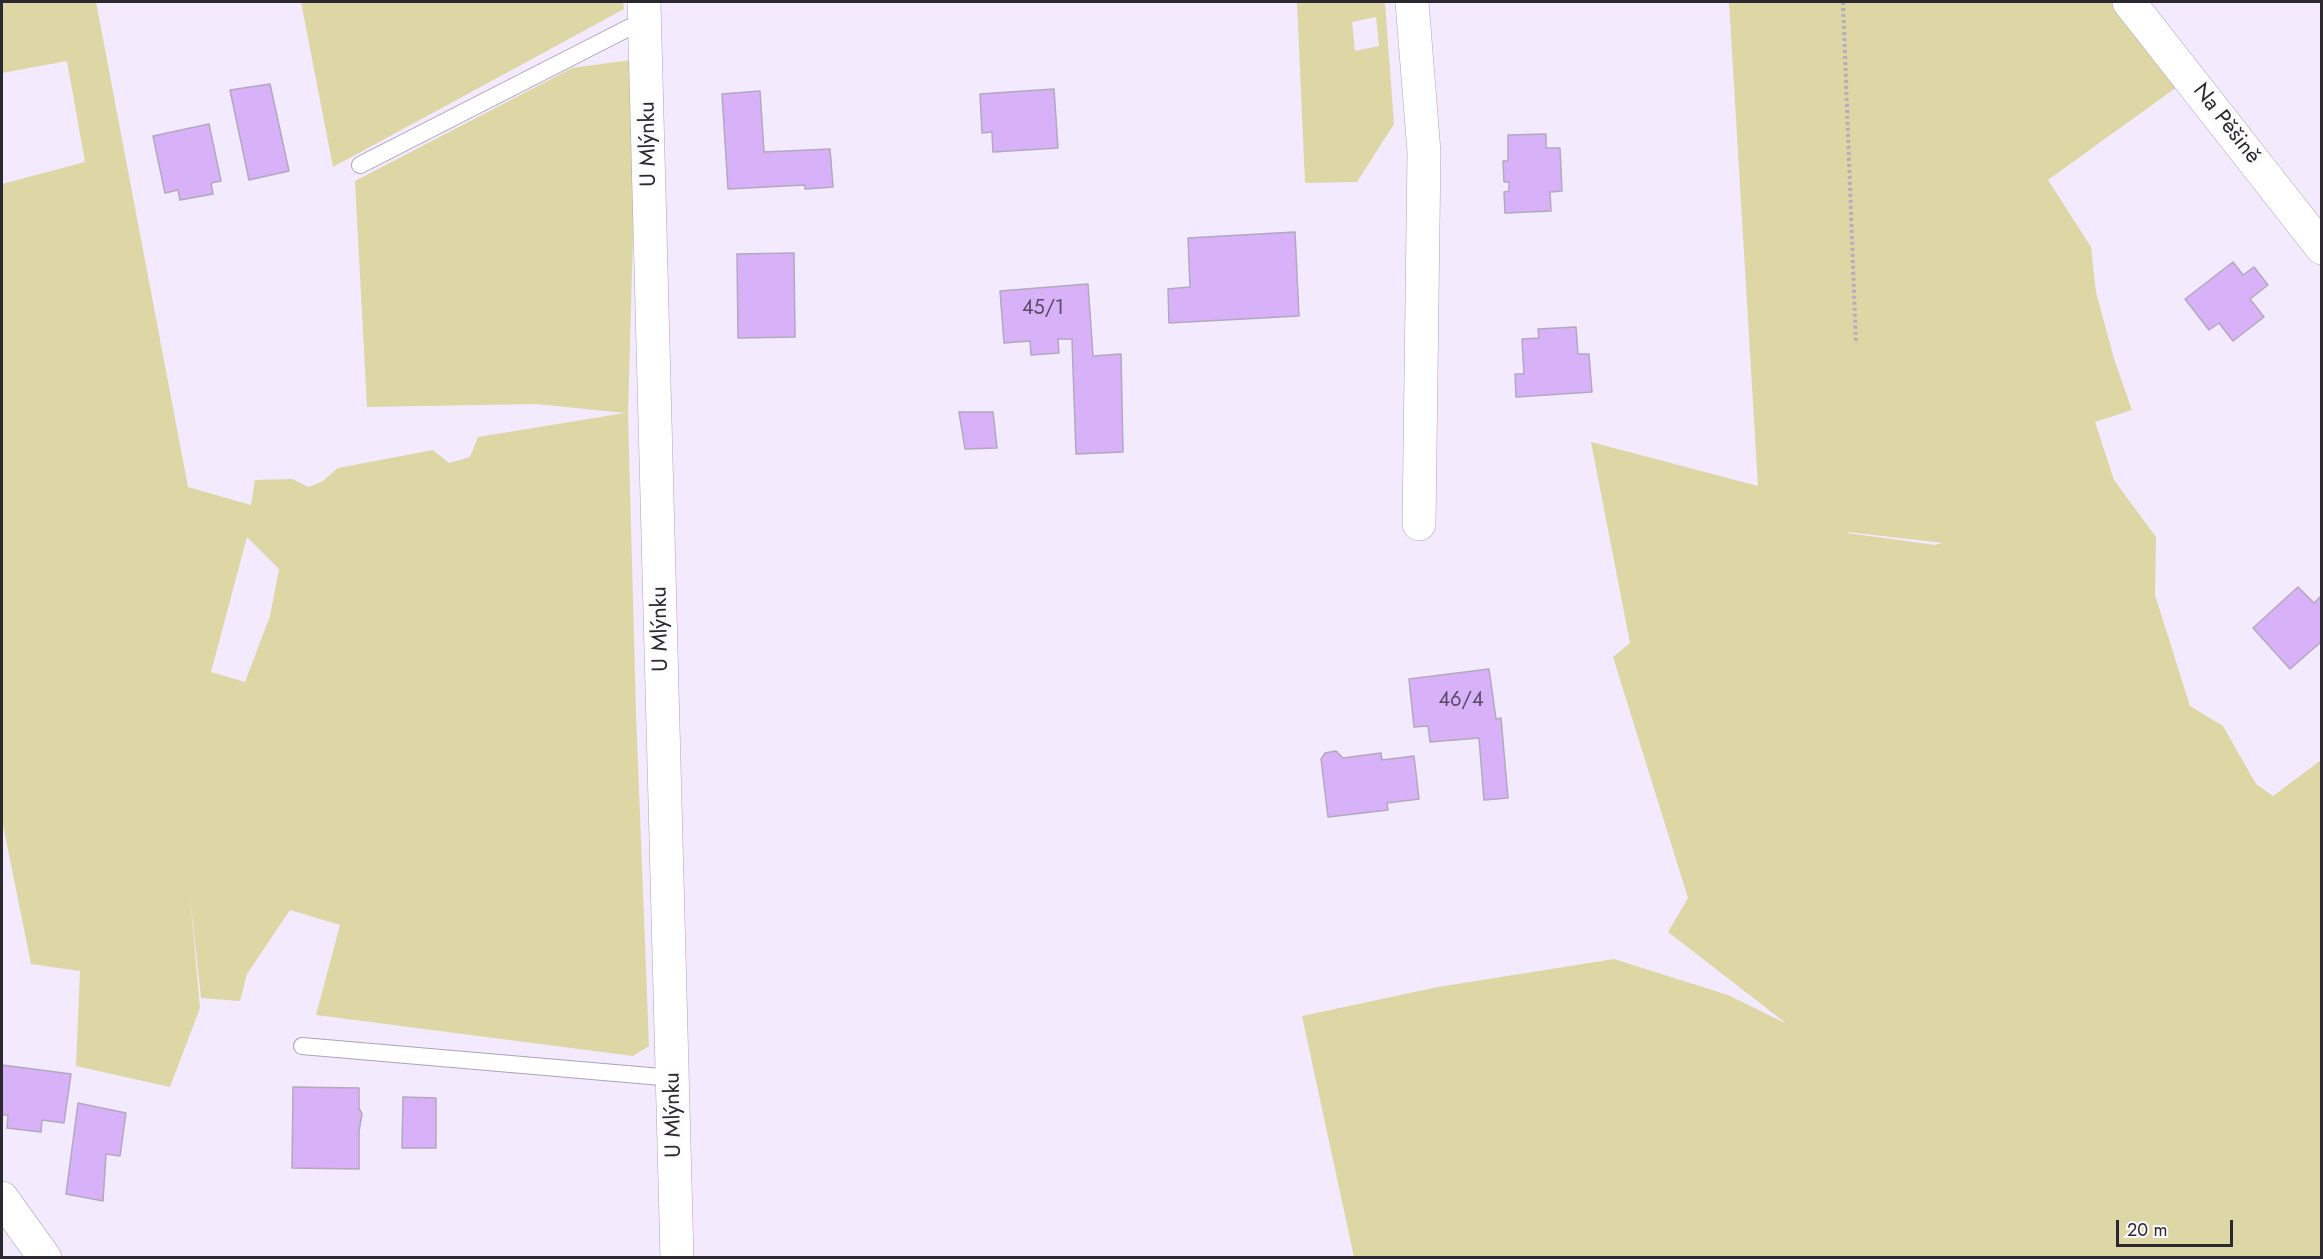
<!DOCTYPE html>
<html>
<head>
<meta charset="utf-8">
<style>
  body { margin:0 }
  #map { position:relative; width:2323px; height:1259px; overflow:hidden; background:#f3eafd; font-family:Jost,sans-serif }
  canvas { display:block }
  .frame { position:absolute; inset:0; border:3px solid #2c2830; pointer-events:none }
  .scale { position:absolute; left:2116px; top:1220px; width:117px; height:27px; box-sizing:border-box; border:3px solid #2c2830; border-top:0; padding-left:8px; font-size:18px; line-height:21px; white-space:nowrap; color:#2c2830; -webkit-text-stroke:4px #fcfcfc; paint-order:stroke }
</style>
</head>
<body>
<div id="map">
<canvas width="2323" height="1259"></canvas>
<div class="frame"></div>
<div class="scale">20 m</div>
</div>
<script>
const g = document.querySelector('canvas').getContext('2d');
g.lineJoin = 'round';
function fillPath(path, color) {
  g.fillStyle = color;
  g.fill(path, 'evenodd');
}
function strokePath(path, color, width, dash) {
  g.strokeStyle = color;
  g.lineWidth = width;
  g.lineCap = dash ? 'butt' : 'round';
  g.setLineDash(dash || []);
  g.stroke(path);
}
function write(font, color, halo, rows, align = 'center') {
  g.font = font + ' Jost,sans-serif';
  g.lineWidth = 6;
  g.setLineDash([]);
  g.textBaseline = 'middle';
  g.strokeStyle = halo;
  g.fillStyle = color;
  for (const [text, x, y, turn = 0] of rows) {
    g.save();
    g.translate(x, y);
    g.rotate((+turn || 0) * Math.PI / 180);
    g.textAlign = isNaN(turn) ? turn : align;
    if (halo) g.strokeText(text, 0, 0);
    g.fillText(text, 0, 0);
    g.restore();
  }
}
const green = new Path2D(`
  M2 2H96L188 487 251 505 255 480 292 479 309 487 323 481 338 468 433 450 449 463 470 457 478 437 625 413 536 404 367 407 355 181 572 68 638 59 628 413 636 713 649 1046 633 1056 316 1015 340 925 290 910 247 974 240 1001 201 998 190 896 200 1008 170 1087 76 1066 80 971 31 964 2 820V184L85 162 67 61 2 73ZM247 537 279 569 270 616 245 682 211 672Z
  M301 2H623L624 9 333 167Z
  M1297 2H1385L1394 124 1357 182 1305 183ZM1376 17 1379 46 1355 51 1352 22Z
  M1729 2H2111L2181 84 2048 180 2091 247 2096 292 2114 359 2132 410 2095 422 2114 480 2156 537 2155 595 2190 706 2223 726 2256 784 2273 796 2321 760V1257H1354L1302 1016 1438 987 1614 959 1728 995 1787 1024 1668 932 1688 898 1613 657 1630 643 1591 442 1758 486ZM1847 533 1848 532 1943 543 1935 545Z`);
const building = new Path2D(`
  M270 84 289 171 249 180 230 90Z
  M1054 89 1058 148 993 152 992 132 982 133 980 94Z
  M760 91 764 152 830 149 833 187 805 189V185L728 189 722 94Z
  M209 124 221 181 211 183 213 194 180 200 178 190 165 193 153 136Z
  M1546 134V148H1560L1562 191 1550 192 1551 211 1505 213 1504 192 1509 191V182H1504L1503 161H1508V135Z
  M1295 232 1299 316 1169 323 1168 289 1190 287 1188 238Z
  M794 253 795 337 738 338 737 254Z
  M2233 262 2243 275 2254 267 2268 285 2250 299 2264 317 2233 341 2219 323 2209 330 2185 299Z
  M1088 284 1093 356 1121 354 1123 452 1076 454 1072 339H1058L1059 353 1031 355 1030 341 1004 343 1000 291Z
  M1576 327 1578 354H1589L1592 392 1516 397 1515 374H1524L1522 339 1539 338 1538 329Z
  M959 412H993L997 448 965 449Z
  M2298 587 2314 603 2322 595V641L2290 669 2253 628Z
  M1489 669 1496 719 1501 718 1508 798 1484 800 1479 738 1430 742 1428 726 1414 727 1409 679Z
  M1336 751 1343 758 1381 753 1382 760 1414 756 1419 799 1387 803 1388 810 1328 817 1321 759 1325 753Z
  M2 1065 71 1074 64 1123 42 1120 41 1132 7 1128 8 1115H2Z
  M293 1087 359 1088V1108L362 1114 359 1131V1169L292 1168Z
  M403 1097 436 1098V1148H402Z
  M78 1103 126 1113 120 1156 106 1154 103 1201 66 1194Z`);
const path = new Path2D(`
  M1843 2 1856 344`);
const service = new Path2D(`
  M360 165 646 19
  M302 1046 673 1078`);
const minor = new Path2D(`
  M644 2 677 1258
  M1412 2 1424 152 1419 524
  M2129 2 2322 248
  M2 1198 45 1258`);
const numberNames = [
  ["45/1",1043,309],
  ["46/4",1461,701]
];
const streetNames = [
  ["Na Pěšině",2226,124,52],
  ["U Mlýnku",649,144,-91],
  ["U Mlýnku",661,629,-91],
  ["U Mlýnku",674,1115,-91]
];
fillPath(green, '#ddd7a6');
fillPath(building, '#d7b2f8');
strokePath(building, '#b3a8be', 1.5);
strokePath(service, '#ada2b8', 18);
strokePath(minor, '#ada2b8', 34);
strokePath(path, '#b6aebe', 4, [3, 3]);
strokePath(service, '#fff', 16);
strokePath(minor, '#fff', 33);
write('20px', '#574a62', null, numberNames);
write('22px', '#2c2830', '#fcfcfc', streetNames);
</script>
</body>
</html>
